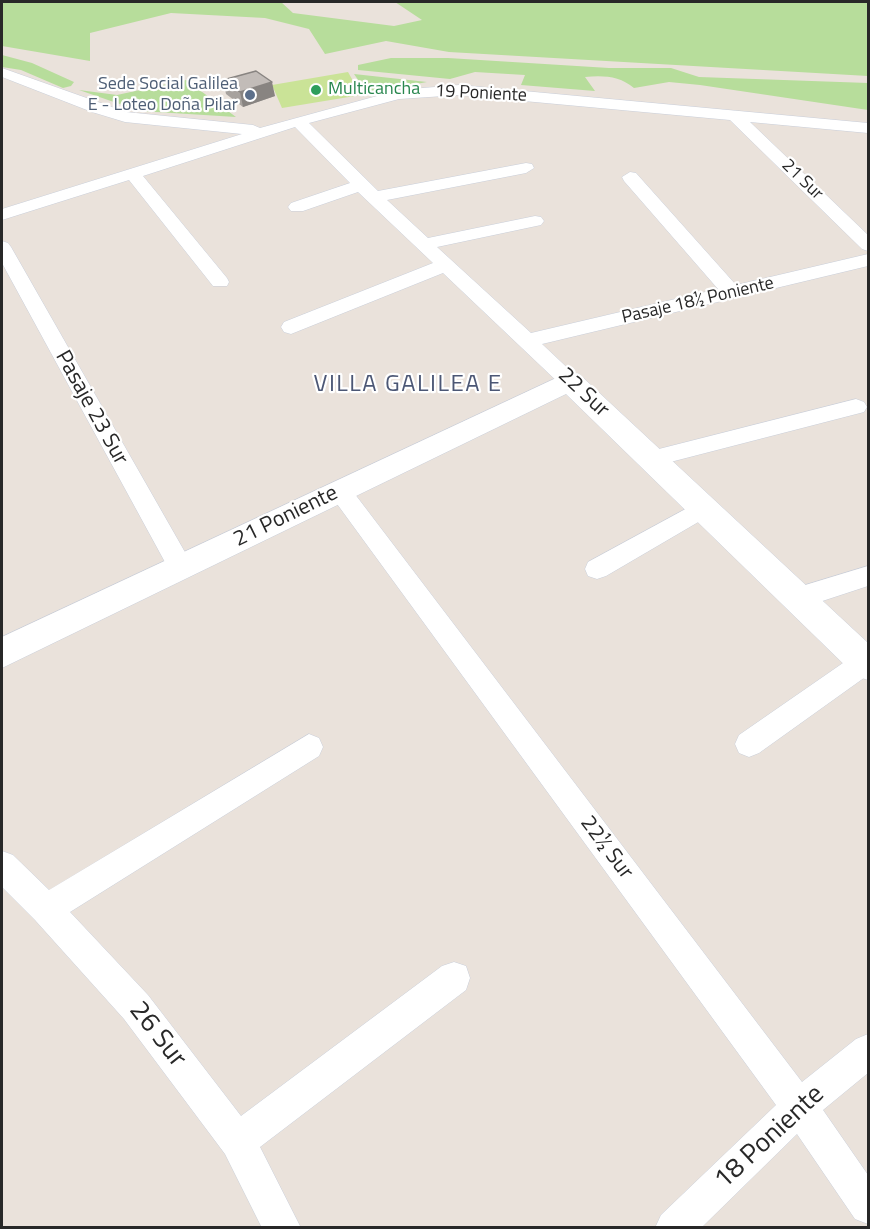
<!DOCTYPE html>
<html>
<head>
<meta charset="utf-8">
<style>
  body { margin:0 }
  #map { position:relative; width:870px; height:1229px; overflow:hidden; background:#eae2db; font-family:"Titillium Web",sans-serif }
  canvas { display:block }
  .frame { position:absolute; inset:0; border:3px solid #282828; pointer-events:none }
</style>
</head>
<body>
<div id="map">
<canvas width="870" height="1229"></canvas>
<div class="frame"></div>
</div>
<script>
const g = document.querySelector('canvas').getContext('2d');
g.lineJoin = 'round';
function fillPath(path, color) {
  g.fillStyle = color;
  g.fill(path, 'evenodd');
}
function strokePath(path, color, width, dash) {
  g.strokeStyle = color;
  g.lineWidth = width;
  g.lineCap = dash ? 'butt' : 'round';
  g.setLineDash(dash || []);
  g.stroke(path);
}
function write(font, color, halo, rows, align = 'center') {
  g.font = font + ' "Titillium Web",sans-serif';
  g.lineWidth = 4.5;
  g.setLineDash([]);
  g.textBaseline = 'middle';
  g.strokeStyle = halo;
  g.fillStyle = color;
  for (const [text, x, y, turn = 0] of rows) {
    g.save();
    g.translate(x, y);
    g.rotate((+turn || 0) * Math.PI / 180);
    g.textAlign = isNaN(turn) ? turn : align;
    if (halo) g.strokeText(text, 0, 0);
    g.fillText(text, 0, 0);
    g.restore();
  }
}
const green = new Path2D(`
  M2 2H281L293 13 394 26 422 20 395 2H868V76L449 52 386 41 325 54 309 29 265 18 171 13 90 33V61L2 46Z
  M2 55 32 63 74 82 71 86 63 88 21 70 2 67Z
  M391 58H448L609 68H671L699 77 868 83V110L700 85 669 82 634 88C620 76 603 75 585 77L595 91 521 85 525 75 475 72 450 79 358 70V65Z
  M354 74 427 82 367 93Z
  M186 80 236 117 140 111 79 90 117 95Z`);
const pitch = new Path2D(`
  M348 72 361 95 282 108 272 85Z`);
const street = new Path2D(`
  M2 68 126 112 253 125 260 128 399 90 459 85 868 123V133L750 122 868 235V251L862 249 730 120 459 95 399 99 309 123 378 191 526 163 532 164 534 168 526 173 387 200 428 238 535 216 541 217 544 221 541 225 437 247 531 333 718 289 624 181 622 177 630 172 636 173 736 285 868 254V266L542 344 576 376 579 381 576 386 569 388 562 386 443 273 291 334 284 332 281 327 284 322 433 263 358 192 303 211H291L288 207 291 203 350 183 295 127 143 176 227 278 229 282 227 286H213L129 180 2 220V209L242 134 125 122 92 112 2 77Z
  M2 241 8 243 11 247 190 561 193 568 190 575 181 578 172 575 2 263Z
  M856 399 864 402 867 407 864 412 651 467 643 465 640 459 643 453 651 451Z
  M340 482 348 485 802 1082 856 1039 868 1034V1073L823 1110 868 1175V1224L855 1219 797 1134 701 1228H655L661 1215 776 1105 332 497 328 491 332 485Z
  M704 499 712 502 716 508 712 514 606 576 597 579 588 576 585 569 588 562Z
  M868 566V586L798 609 789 606 785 598 789 590Z
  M865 650 868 652V675L759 753 749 757 739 753 735 744 739 735 856 654Z
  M309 734 319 738 323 747 319 756 70 912 148 995 241 1116 442 966 454 962 466 966 470 978 466 990 260 1147 301 1228H262L225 1154 124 1019 35 920 2 887V851L13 855 49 890Z`);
const secondary = new Path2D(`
  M569 372 579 374 868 643V680L856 676 566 394 2 668V637Z`);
const wall = new Path2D(`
  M223 80 275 96 243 107 226 94Z`);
const shadedWall = new Path2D(`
  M272 82 275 96 243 107 240 92Z`);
const building = new Path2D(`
  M256 71 272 82 240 92 223 80Z`);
const markers = [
  [316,90,6,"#2e9e5b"],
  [250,95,6,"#5c6f8a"]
];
const farServicenames = [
  ["Sede Social Galilea",238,85],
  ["E - Loteo Doña Pilar",238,106]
];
const farLeisurenames = [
  ["Multicancha",328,90]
];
const farStreetnames = [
  ["19 Poniente",481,94,3],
  ["21 Sur",802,180,44],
  ["Pasaje 18½ Poniente",698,301,-13]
];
const streetNames = [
  ["22 Sur",583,393,43],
  ["Pasaje 23 Sur",91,408,61],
  ["21 Poniente",286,517,-26],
  ["22½ Sur",606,848,53]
];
const neighbourhoodNames = [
  ["VILLA GALILEA E",408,385]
];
const nearStreetnames = [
  ["26 Sur",157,1035,52],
  ["18 Poniente",770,1138,-43]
];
fillPath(green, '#b7dd9b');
fillPath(pitch, '#cae397');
strokePath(street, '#c9ced9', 1);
strokePath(secondary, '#c9ced9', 1);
fillPath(street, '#fff');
fillPath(secondary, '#fff');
fillPath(wall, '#a7a29e');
fillPath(shadedWall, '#888481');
fillPath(building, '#c2bcb8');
strokePath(building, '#888481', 1.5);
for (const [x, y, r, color] of markers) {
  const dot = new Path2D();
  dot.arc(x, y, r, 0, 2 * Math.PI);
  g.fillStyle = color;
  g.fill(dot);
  strokePath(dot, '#fff', 2);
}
write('18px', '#4e5e75', '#fff', farServicenames, 'right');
write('18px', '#27864d', '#fff', farLeisurenames, 'left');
write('18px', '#282828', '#fff', farStreetnames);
write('22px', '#282828', '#fff', streetNames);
g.letterSpacing = '1.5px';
write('24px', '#4c5775', '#fff', neighbourhoodNames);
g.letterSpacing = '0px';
write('27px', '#282828', '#fff', nearStreetnames);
</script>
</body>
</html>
